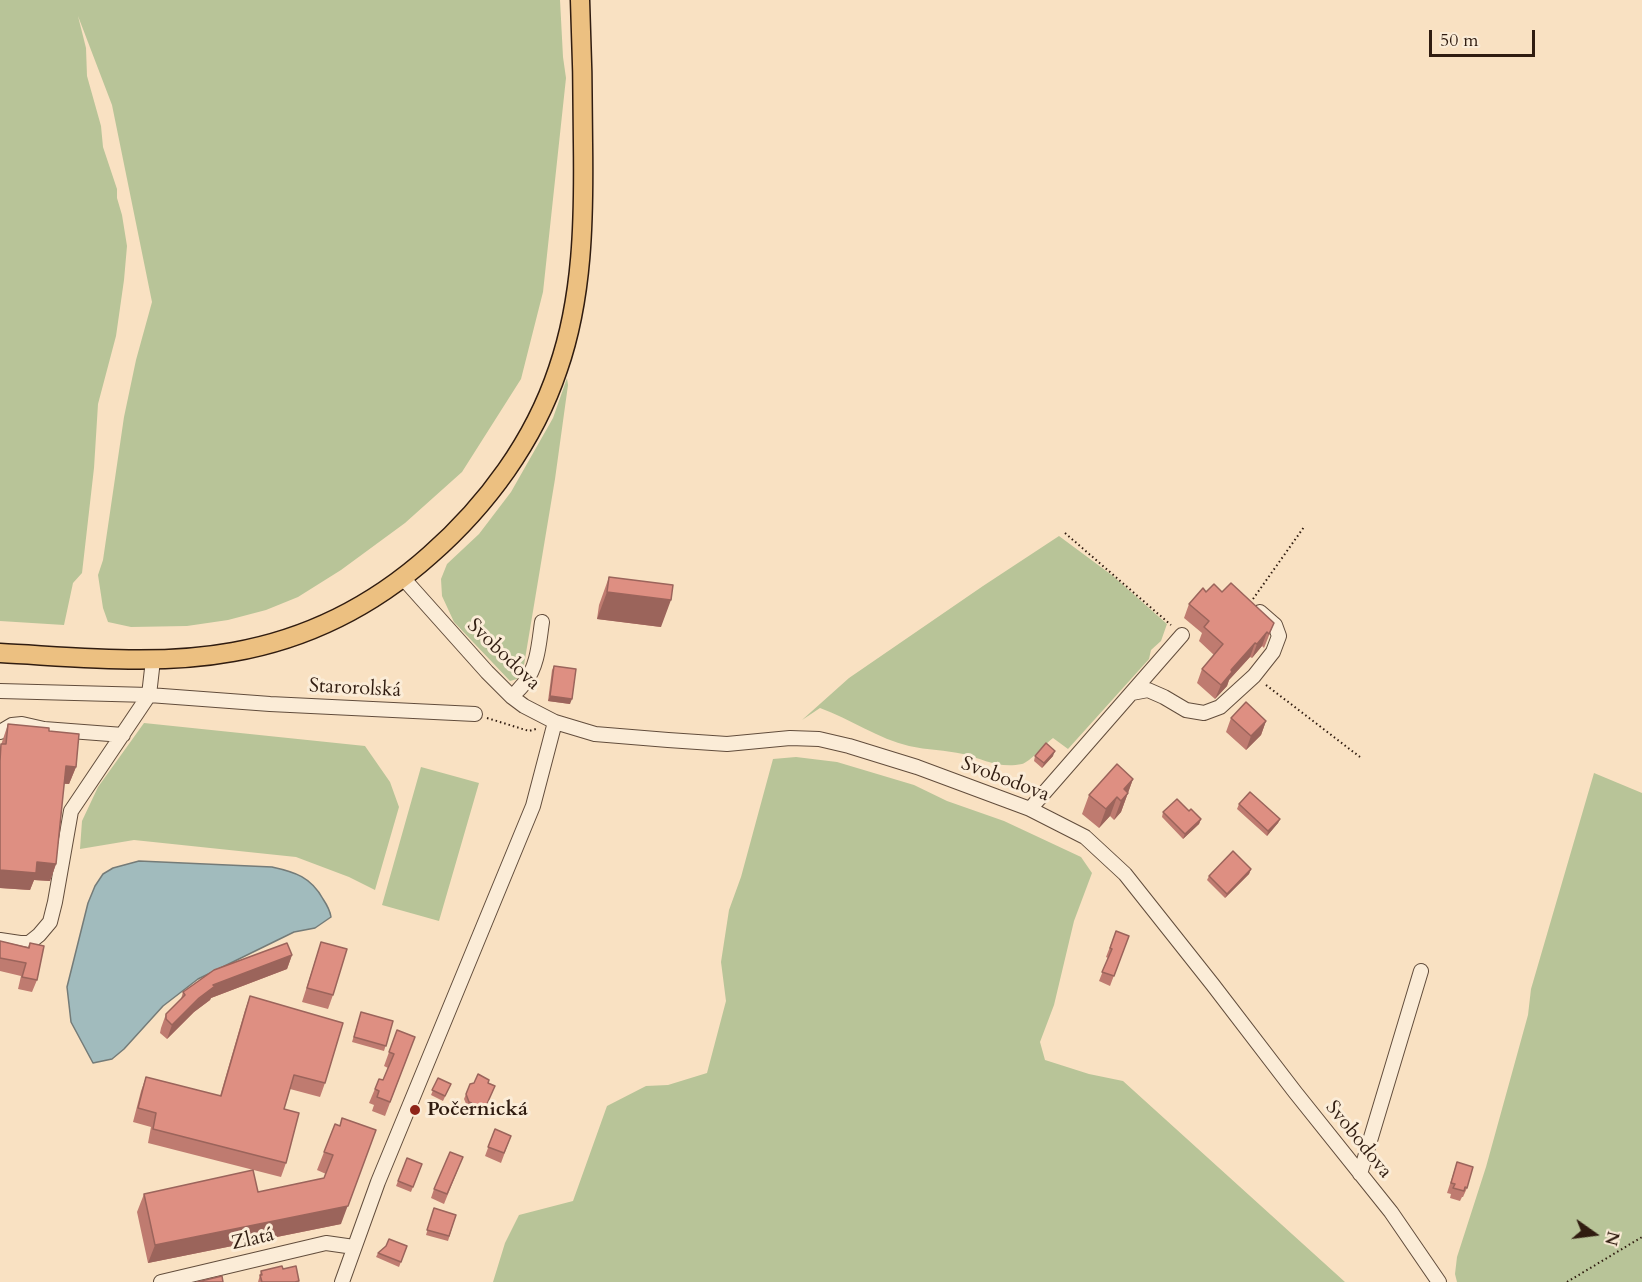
<!DOCTYPE html>
<html>
<head>
<meta charset="utf-8">
<style>
  body { margin:0 }
  #map { position:relative; width:1642px; height:1282px; overflow:hidden; background:#f9e1c2; font-family:Cardo,serif }
  canvas { display:block }
  .north { position:absolute; left:1564px; top:1204px; width:60px; height:60px; -webkit-text-stroke:4px #fbecd7; paint-order:stroke; rotate:104deg; font-size:16px; font-weight:700; line-height:24px; text-align:center; color:#301c10 }
  .north::after { content:''; display:block; margin:auto; width:21px; height:27px; background:#301c10; clip-path:polygon(50% 0,100% 100%,50% 72%,0 100%) }
  .scale { position:absolute; left:1429px; top:30px; width:106px; height:27px; box-sizing:border-box; border:3px solid #301c10; border-top:0; padding-left:8px; font-size:18px; line-height:21px; white-space:nowrap; color:#301c10; -webkit-text-stroke:4px #fbecd7; paint-order:stroke }
</style>
</head>
<body>
<div id="map">
<canvas width="1642" height="1282"></canvas>
<div class="north">N</div>
<div class="scale">50 m</div>
</div>
<script>
const g = document.querySelector('canvas').getContext('2d');
g.lineJoin = 'round';
function fillPath(path, color) {
  g.fillStyle = color;
  g.fill(path, 'evenodd');
}
function strokePath(path, color, width, dash) {
  g.strokeStyle = color;
  g.lineWidth = width;
  g.lineCap = dash ? 'butt' : 'round';
  g.setLineDash(dash || []);
  g.stroke(path);
}
function write(font, color, halo, rows, align = 'center') {
  g.font = font + ' Cardo,serif';
  g.lineWidth = 6;
  g.setLineDash([]);
  g.textBaseline = 'middle';
  g.strokeStyle = halo;
  g.fillStyle = color;
  for (const [text, x, y, turn = 0] of rows) {
    g.save();
    g.translate(x, y);
    g.rotate((+turn || 0) * Math.PI / 180);
    g.textAlign = isNaN(turn) ? turn : align;
    if (halo) g.strokeText(text, 0, 0);
    g.fillText(text, 0, 0);
    g.restore();
  }
}
const green = new Path2D(`
  M0 0H560L563 57 566 78 543 292 521 379 462 472 405 523 341 570 298 597 266 610 228 620 187 626 131 627 108 622 103 608 98 575 103 560 124 417 136 360 152 302 112 105 78 16 86 48 87 76 101 126 103 147 117 189V198L122 215 127 246 124 280 116 336 98 404 94 468 82 573 73 583 64 625 0 621Z
  M567 378 568 385 555 479 523 671 517 679 510 681 454 622 442 596 441 579 447 564 479 534 511 492 553 418Z
  M1059 536 1113 576 1167 624 1161 641 1151 650 1149 659 1068 749 1053 738C1045 744 1030 762 1022 764 999 769 983 759 963 754 946 750 927 750 909 746 879 739 850 719 820 708L802 720 849 678 983 586Z
  M144 723 365 746 390 782 399 807 375 890 349 877 296 857 134 840 80 849 82 821 98 787Z
  M796 757 837 762 914 785 947 801 1004 821 1081 857 1092 873 1074 921 1054 1005 1040 1042 1045 1060 1089 1074 1123 1081 1345 1282H493L505 1243 519 1215 573 1201 607 1106 646 1086 668 1085 707 1073 726 1001 721 962 729 910 741 877 773 759Z
  M421 767 479 783 439 921 382 905Z
  M1594 773 1642 793V1282H1457L1455 1274 1457 1257 1486 1167 1528 1015 1531 989Z`);
const water = new Path2D(`
  M139 861 272 867C295 872 311 877 323 899 327 905 330 910 331 917L315 928 294 932 198 979 163 1006 124 1049 112 1059 93 1063 71 1022 67 987 88 903 95 886 103 874 113 868Z`);
const path = new Path2D(`
  M1065 533 1171 625
  M1253 599 1304 527
  M1266 685 1360 757
  M487 718 529 731 536 729
  M1567 1282 1642 1237`);
const minor = new Path2D(`
  M403 578 487 672 512 697 524 706 555 722 595 734 668 740 727 744 790 738 819 739 849 746 917 767 1030 809 1085 837 1125 874 1213 985 1295 1092 1391 1212 1439 1282
  M0 691 149 695 153 660
  M1132 693 1148 690 1164 697 1186 710 1204 713 1220 707 1254 676 1273 652 1279 636 1275 625 1260 612
  M512 697C516 692 521 688 525 682 538 666 539 642 542 622
  M0 732 12 725 22 724 44 729 123 735
  M1030 809 1182 635
  M0 940 20 943H29L39 935 50 922 55 902 71 811 149 695 270 704 475 714
  M1360 1174 1421 971
  M161 1282 326 1243 354 1247
  M342 1282 378 1182 533 806 555 722`);
const major = new Path2D(`
  M0 653C77 657 157 666 233 652 307 639 374 605 430 555 487 505 534 441 558 369 583 297 584 219 583 143 583 95 582 48 580 0`);
const wall = new Path2D(`
  M609 577 661 627 597 619 599 605Z
  M1206 592H1222L1274 623 1264 648 1262 646 1252 658 1250 657 1229 680 1227 686 1215 699 1197 683 1202 669 1214 655 1199 641 1202 633 1184 618 1189 604Z
  M554 666 570 704 548 701 552 670Z
  M1231 718 1266 721 1261 735 1246 750 1226 732Z
  M8 724 49 731 76 767 69 784H64L56 864 50 881 34 880 30 890 0 888V748Z
  M1035 756H1053L1042 768 1034 761Z
  M1133 779 1121 812 1114 820 1110 816 1099 828 1082 814 1089 795Z
  M1239 804 1280 819 1278 823 1267 836 1237 809Z
  M1163 812 1201 819 1199 824 1183 839 1162 817Z
  M1251 869 1249 874 1225 898 1207 880 1209 876Z
  M1116 931 1129 936 1110 986 1099 981 1108 958 1106 957Z
  M0 941 28 947 30 943 37 980 32 992 18 989 21 976 0 971Z
  M321 942 333 995 328 1009 302 1002Z
  M292 955 287 969 211 998 210 1000 194 1012 167 1039 160 1033 161 1028 166 1014 181 999 183 992Z
  M250 996 325 1083 320 1097 290 1089 284 1109 286 1163 281 1177 148 1143 151 1127 133 1122 141 1091 146 1077 220 1096 245 1010Z
  M361 1012 393 1021 384 1051 352 1042Z
  M397 1030 415 1037 385 1116 372 1111 374 1105 369 1103 379 1079 383 1080 388 1068 384 1066Z
  M438 1078 451 1084 443 1101 431 1095Z
  M488 1083 495 1086 484 1111 481 1109 480 1112 467 1106 464 1099 470 1084Z
  M335 1124 341 1224 148 1263 137 1212 144 1194 258 1192 324 1178 326 1174 317 1170Z
  M495 1129 511 1136 501 1163 485 1156Z
  M463 1157 444 1204 431 1198 434 1189Z
  M407 1158 422 1164 411 1192 396 1186Z
  M1457 1162 1467 1188 1463 1197H1462L1460 1201 1450 1198 1451 1194 1447 1193Z
  M434 1208 456 1215 448 1241 426 1235Z
  M407 1246 399 1267 376 1257 378 1253Z
  M261 1271 299 1282H258Z`);
const shadedWall = new Path2D(`
  M607 592 671 600 661 627 597 619Z
  M1267 632 1262 646 1252 658 1257 644Z
  M1255 643 1250 657 1229 680 1227 686 1215 699 1221 685 1231 670Z
  M550 696 572 699 570 704 548 701Z
  M1266 721 1261 735 1246 750 1251 736Z
  M1055 751 1053 756 1042 768 1044 763Z
  M66 766 76 767 69 784 59 783Z
  M1133 779 1121 812 1114 820 1121 801 1124 789Z
  M1117 797 1110 816 1099 828 1106 809Z
  M1201 819 1199 824 1183 839 1185 834Z
  M1280 819 1278 823 1267 836 1268 831Z
  M37 862 56 864 50 881 34 880 30 890 0 888V870Z
  M1251 869 1249 874 1225 898 1227 894Z
  M292 955 287 969 211 998 210 1000 194 1012 167 1039 172 1025 213 985Z
  M376 1130 341 1224 148 1263 155 1245 348 1206Z`);
const building = new Path2D(`
  M609 577 673 585 671 600 607 592Z
  M1231 583 1274 623 1269 634 1267 632 1257 644 1255 643 1231 670 1232 672 1221 685 1202 669 1223 644 1204 627 1209 621 1189 604 1203 588 1206 592 1214 584 1222 592Z
  M554 666 576 669 572 699 550 696Z
  M1246 702 1266 721 1251 736 1231 718Z
  M8 724 49 728V731L79 734 76 767 66 766 56 864 37 862 36 873 0 870V761L1 744H6Z
  M1046 743 1055 751 1044 763 1035 756Z
  M1117 764 1133 779 1124 789 1128 793 1121 801 1117 797 1106 809 1089 795Z
  M1250 792 1280 819 1268 831 1239 804Z
  M1177 799 1189 811 1191 809 1201 819 1185 834 1163 812Z
  M1233 851 1251 869 1227 894 1209 876Z
  M1116 931 1129 936 1114 976 1102 972 1112 949 1110 948Z
  M0 941 29 948 30 943 44 946 37 980 22 977 26 963 0 958Z
  M321 942 347 949 333 995 307 988Z
  M287 943 292 955 213 985 215 986 199 998 172 1025 166 1019V1014L185 995 183 992 214 970Z
  M250 996 343 1023 325 1083 294 1075 284 1109 299 1113 286 1163 153 1129 156 1113 138 1108 146 1077 221 1096Z
  M361 1012 393 1021 386 1046 354 1037Z
  M397 1030 415 1037 390 1102 377 1097 379 1091 375 1089 379 1079 383 1080 394 1054 389 1052Z
  M478 1074 489 1080 488 1083 495 1086 486 1106 482 1104 481 1107 469 1102 466 1094 470 1084 474 1083Z
  M438 1078 451 1084 445 1096 432 1090Z
  M342 1118 376 1130 348 1206 155 1245 144 1194 253 1170 258 1192 324 1178 333 1155 324 1152 335 1124 340 1126Z
  M495 1129 511 1136 504 1153 488 1147Z
  M450 1152 463 1157 447 1194 434 1189Z
  M407 1158 422 1164 413 1187 398 1181Z
  M1457 1162 1473 1167 1467 1188 1465 1187 1464 1191 1453 1188 1455 1184 1451 1183Z
  M434 1208 456 1215 449 1236 427 1230Z
  M389 1239 407 1246 401 1262 378 1253 386 1246Z
  M282 1266 283 1269 296 1266 299 1281 295 1282H262L260 1275H262L261 1271Z
  M222 1276 223 1282H197Z`);
const markers = [
  [415,1110,6,"#8f2418"]
];
const streetNames = [
  ["Svobodova",503,655,44],
  ["Starorolská",355,689,3],
  ["Svobodova",1005,780,21],
  ["Svobodova",1358,1140,51],
  ["Zlatá",253,1240,-13]
];
const poiNames = [
  ["Počernická",427,1110]
];
fillPath(green, '#b8c498');
fillPath(water, '#a1bbbd');
strokePath(water, '#747b78', 1.5);
strokePath(minor, '#624d3c', 16);
strokePath(major, '#301c10', 21);
strokePath(path, '#301c10', 2, [1.5, 3]);
strokePath(minor, '#fbecd7', 14);
strokePath(major, '#ecc081', 18);
fillPath(wall, '#bf7b70');
fillPath(shadedWall, '#9b645b');
fillPath(building, '#de8f82');
strokePath(building, '#9b645b', 1.5);
for (const [x, y, r, color] of markers) {
  const dot = new Path2D();
  dot.arc(x, y, r, 0, 2 * Math.PI);
  g.fillStyle = color;
  g.fill(dot);
  strokePath(dot, '#fbecd7', 2);
}
write('20px', '#301c10', '#fbecd7', streetNames);
write('bold 20px', '#301c10', '#fbecd7', poiNames, 'left');
</script>
</body>
</html>
